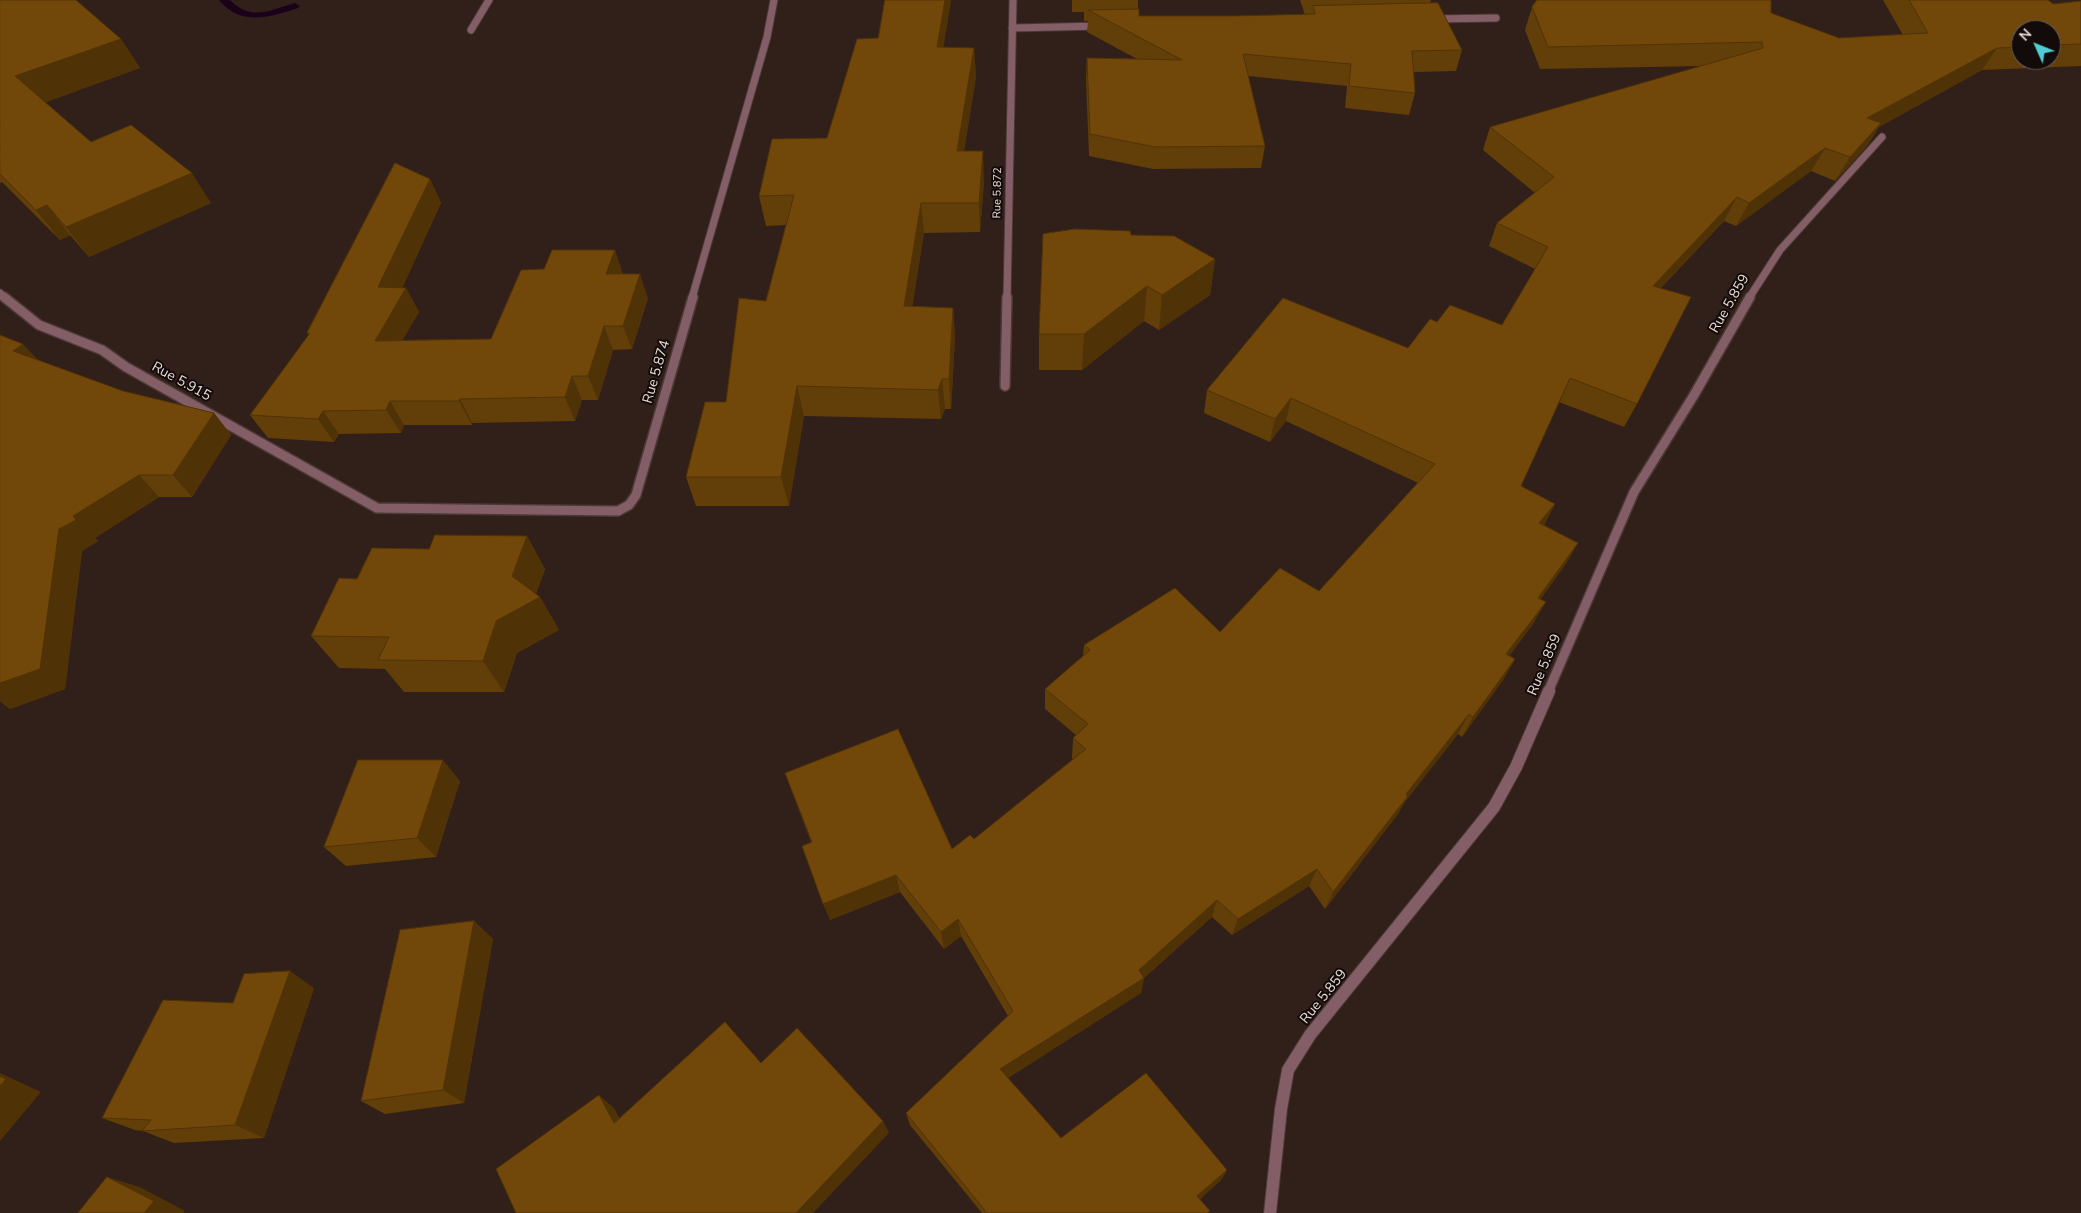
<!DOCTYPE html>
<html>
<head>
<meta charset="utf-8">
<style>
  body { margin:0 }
  #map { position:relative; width:2081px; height:1213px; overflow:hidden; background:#311f1a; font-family:"Nunito Sans",sans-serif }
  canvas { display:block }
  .north { position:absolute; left:2011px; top:20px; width:50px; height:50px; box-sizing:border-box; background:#130b09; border:1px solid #685f5c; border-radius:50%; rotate:314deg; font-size:14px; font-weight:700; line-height:20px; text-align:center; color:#e8dcd8 }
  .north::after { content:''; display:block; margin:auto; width:18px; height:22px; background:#51ccd4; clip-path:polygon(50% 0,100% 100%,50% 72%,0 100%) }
</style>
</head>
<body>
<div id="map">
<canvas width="2081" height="1213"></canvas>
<div class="north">N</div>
</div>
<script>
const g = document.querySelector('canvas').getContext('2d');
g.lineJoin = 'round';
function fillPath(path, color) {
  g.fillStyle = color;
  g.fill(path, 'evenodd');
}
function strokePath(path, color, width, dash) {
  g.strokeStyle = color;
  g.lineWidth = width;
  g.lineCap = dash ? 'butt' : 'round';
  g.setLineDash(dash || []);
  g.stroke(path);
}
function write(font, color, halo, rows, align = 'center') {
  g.font = font + ' "Nunito Sans",sans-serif';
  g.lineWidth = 4;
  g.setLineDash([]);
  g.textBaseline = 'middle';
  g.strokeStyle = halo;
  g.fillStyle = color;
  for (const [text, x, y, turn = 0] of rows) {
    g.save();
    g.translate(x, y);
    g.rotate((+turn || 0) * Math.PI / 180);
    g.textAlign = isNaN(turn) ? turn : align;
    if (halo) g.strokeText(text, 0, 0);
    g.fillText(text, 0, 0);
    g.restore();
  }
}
const stream = new Path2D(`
  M219 0H230C252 22 269 10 295 3L300 6 298 8C270 17 241 27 219 0Z`);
const streetFar2 = new Path2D(`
  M1433 19 1496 18
  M1012 28 1101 26
  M471 30 489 0
  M0 293 5 298
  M692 298 767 37 774 0
  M1007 298 1013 0
  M1749 298 1780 250 1882 137`);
const streetFar1 = new Path2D(`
  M4 297 39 325 102 350 126 367 377 508 618 511 629 505 636 495 693 297
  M1005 386 1007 297
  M1548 692 1634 492 1694 395 1750 297`);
const street = new Path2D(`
  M1270 1213 1281 1109 1288 1070 1310 1035 1494 807 1516 767 1549 691`);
const wall = new Path2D(`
  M0 0 121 39 140 68 45 102 91 142 211 203 89 257 70 235 60 240 2 182 0 183Z
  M951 0 943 48H974L976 77 964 151 984 181 980 232 924 233 912 306 953 308 955 338 951 409H945L941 419 804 416 789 506H696L686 477 726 402 766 301 786 225 766 226 759 196 827 138 878 38Z
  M1072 0H1138V9L1139 16H1234L1305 15 1300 0H1431L1430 3 1462 50 1456 71 1414 72 1415 93 1409 115 1345 108 1347 86 1248 76 1265 146 1261 168 1153 169 1089 156 1086 79 1087 58 1137 59 1087 32 1088 21H1084V12H1072Z
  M1883 0H2048L2053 4 2081 1V66L1982 70 1879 127 1867 146 1835 181 1811 171 1736 226 1724 221 1661 288 1637 404 1624 427 1559 402 1521 486 1555 504 1544 525 1578 543 1565 565 1540 599 1533 624 1509 656 1515 659 1503 680 1462 737 1458 734 1404 803 1398 814 1325 909 1309 886 1232 935 1212 917 1144 978 1141 993 1008 1078 1061 1138 1227 1170 1221 1180 1200 1199 1208 1213H982L910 1125 906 1113 1008 1016 961 936 944 949 900 892 830 920 811 842 785 773 952 849 974 839 1073 759 1072 758 1073 738 1076 735 1045 709V689L1083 656 1084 645 1220 632 1319 591 1418 483 1286 421 1270 442 1204 413 1207 390 1408 348 1437 322 1502 325 1535 269 1489 246 1497 223 1535 193 1483 150 1490 127 1703 66 1540 69 1525 30 1532 7 1771 13 1839 38 1903 35ZM2021 30H2051V60H2021Z
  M430 179 441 203 402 288H406L419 312 402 340 491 339 623 274 648 298 632 349 613 350 598 400H582L575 421 472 423V425H404L401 433 339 434 334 442 268 438 250 415 309 335 307 333Z
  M1131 235 1215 259 1210 295 1159 330 1144 321 1082 370H1039V334Z
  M0 335 38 360 123 391 214 413 231 435 192 497H159L95 538 98 541 82 551 65 689 10 709 0 701Z
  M527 536 545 569 536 594 540 597 559 630 517 653 504 692H404L385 669 339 668 311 636 357 579 429 549Z
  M460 781 436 857 346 866 324 847Z
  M474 921 493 939 464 1103 385 1114 361 1101Z
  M314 988 264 1138 174 1143 143 1131 135 1130 102 1118 233 1003Z`);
const shadedWall = new Path2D(`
  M945 0H951L939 76 937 47Z
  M121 39 140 68 36 106 15 76Z
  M974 48 976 77 959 181 957 151Z
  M1997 48 1982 70 1879 127 1867 146 1835 181 1850 157 1867 118Z
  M1825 148 1811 171 1736 226 1749 203Z
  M983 151 984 181 980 232 979 203Z
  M192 173 211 203 89 257 66 227Z
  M430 179 441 203 392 311 378 287Z
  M1737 197 1724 221 1641 309 1653 286Z
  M921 203 924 233 908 336 904 306Z
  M47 205 70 235 60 240 36 210Z
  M615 250 623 274 615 298 606 274Z
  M1215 259 1210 295 1159 330 1162 295Z
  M640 274 648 298 632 349 623 326Z
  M1147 286 1144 321 1082 370 1084 334Z
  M406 288 419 312 389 364 375 341Z
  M953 308 955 338 951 409 949 379Z
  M604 326 613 350 598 400 588 376Z
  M23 344 44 366 13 351Z
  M572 376 582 400 575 421 565 397Z
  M942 379 945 409 941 419 938 390Z
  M797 386 804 416 789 506 781 477Z
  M1291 398 1286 421 1270 442 1275 419Z
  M460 399 472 423V425L459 401Z
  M390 401 404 425 401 433 386 410Z
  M323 411 339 434 334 442 318 419Z
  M214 413 231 435 192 497 173 475Z
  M139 475 159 497 95 538 98 541 82 551 65 689 10 709 0 701V683L59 529 73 516Z
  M1555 504 1543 526 1539 523Z
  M527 536 545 569 534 600 540 597 559 630 517 653 504 692 483 661Z
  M1578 543 1565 565 1526 620 1538 598Z
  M1546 602 1533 624 1494 675 1506 654Z
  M1515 659 1503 680 1462 737 1473 717Z
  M1469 714 1458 734 1404 803 1398 814 1325 909 1333 892 1406 794Z
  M443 760 460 781 436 857 417 838Z
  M1317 869 1309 886 1232 935 1238 919Z
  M896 875 900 892 830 920 823 904Z
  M1217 900 1212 917 1144 978 1141 993 1002 1082 1000 1069 1139 970Z
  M958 919 961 936 944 949 941 932Z
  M474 921 493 939 464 1103 443 1090Z
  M290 971 314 988 264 1138 235 1125Z
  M0 1073 41 1092 0 1141Z
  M599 1095 614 1108 629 1136 614 1123Z
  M883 1121 889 1133 813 1213H796Z
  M1227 1170 1221 1180 1192 1206 1197 1196Z
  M107 1177 140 1187 185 1211 183 1213H144Z`);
const building = new Path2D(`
  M0 0H76L121 39 15 76 91 142 131 125 192 173 66 227 47 205 36 210 0 174Z
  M885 0H945L937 47 974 48 957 151H983L979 203H921L904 306 953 308 949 379H942L938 390 797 386 781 477H686L705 402H726L739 298 766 301 794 195 759 196 772 139 827 138 857 39 878 38Z
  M1537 0H1771V13L1839 38 1928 33 1909 0H2048L2053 4 2081 1V44L2051 45V30H2021V47L1997 48 1867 118 1881 123 1850 157 1825 148 1749 203 1737 197 1653 286 1691 297 1637 404 1570 378 1521 486 1555 504 1539 523 1578 543 1538 598 1546 602 1506 654 1515 659 1473 717 1469 714 1406 794 1408 796 1333 892 1317 869 1238 919 1217 900 1139 970 1144 978 1000 1069 1061 1138 1146 1073 1227 1170 1197 1196 1210 1211 1207 1213H987L906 1113 1013 1011 958 919 941 932 896 875 823 904 802 846 812 842 785 773 898 729 952 849 970 835 974 839 1086 749 1073 738 1088 724 1045 689 1090 650 1084 645 1175 588 1220 632 1280 568 1319 591 1435 464 1291 398 1275 419 1207 390 1283 298 1408 348 1430 319 1437 322 1450 305 1502 325 1548 247 1497 223 1554 177 1490 127 1763 48 1762 42 1548 47 1532 7Z
  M1438 3 1462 50 1412 51 1415 93 1349 86 1351 64 1243 54 1265 146 1155 147 1090 134 1087 58 1182 60 1088 10 1139 9V16H1234L1315 14 1313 6Z
  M395 163 430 179 378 287 406 288 375 341 491 339 521 270 544 269 552 250H615L606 274H640L623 326H604L588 376H572L565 397 460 399 459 401H390L386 410 323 411 318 419 250 415 310 333H307Z
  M1075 229 1130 231 1131 235 1174 236 1215 259 1162 295 1147 286 1084 334H1039L1043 234Z
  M0 335 23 344 13 351 123 391 214 413 173 475H139L73 516 76 520 59 529 40 669 0 683Z
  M435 535 527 536 512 576 540 597 496 621 483 661 378 660 389 637 311 636 339 578 357 579 372 548 429 549Z
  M358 760H443L417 838 324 847Z
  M474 921 443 1090 361 1101 400 930Z
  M290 971 235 1125 142 1131 151 1120 102 1118 163 1000 233 1003 244 974Z
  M725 1022 761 1063 797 1028 883 1121 796 1213H516L496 1169 599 1095 614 1123Z
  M0 1076 6 1079 0 1086Z
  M107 1177 154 1201 144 1213H78Z`);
const farStreetnames = [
  ["Rue 5.872",998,193,-89]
];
const streetNames = [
  ["Rue 5.859",1730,304,-60],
  ["Rue 5.874",657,372,-74],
  ["Rue 5.915",181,382,29],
  ["Rue 5.859",1545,665,-67],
  ["Rue 5.859",1324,997,-51]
];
fillPath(stream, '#1c011a');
strokePath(streetFar2, '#4b3935', 9);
strokePath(streetFar1, '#4b3935', 12);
strokePath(street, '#4b3935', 14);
strokePath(streetFar2, '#845e67', 7);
strokePath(streetFar1, '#845e67', 9);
strokePath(street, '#845e67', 12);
fillPath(wall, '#623e09');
fillPath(shadedWall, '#503207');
fillPath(building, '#72480a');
strokePath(building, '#503207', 1);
write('11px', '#e8dcd8', '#130b09', farStreetnames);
write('14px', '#e8dcd8', '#130b09', streetNames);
</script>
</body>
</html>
